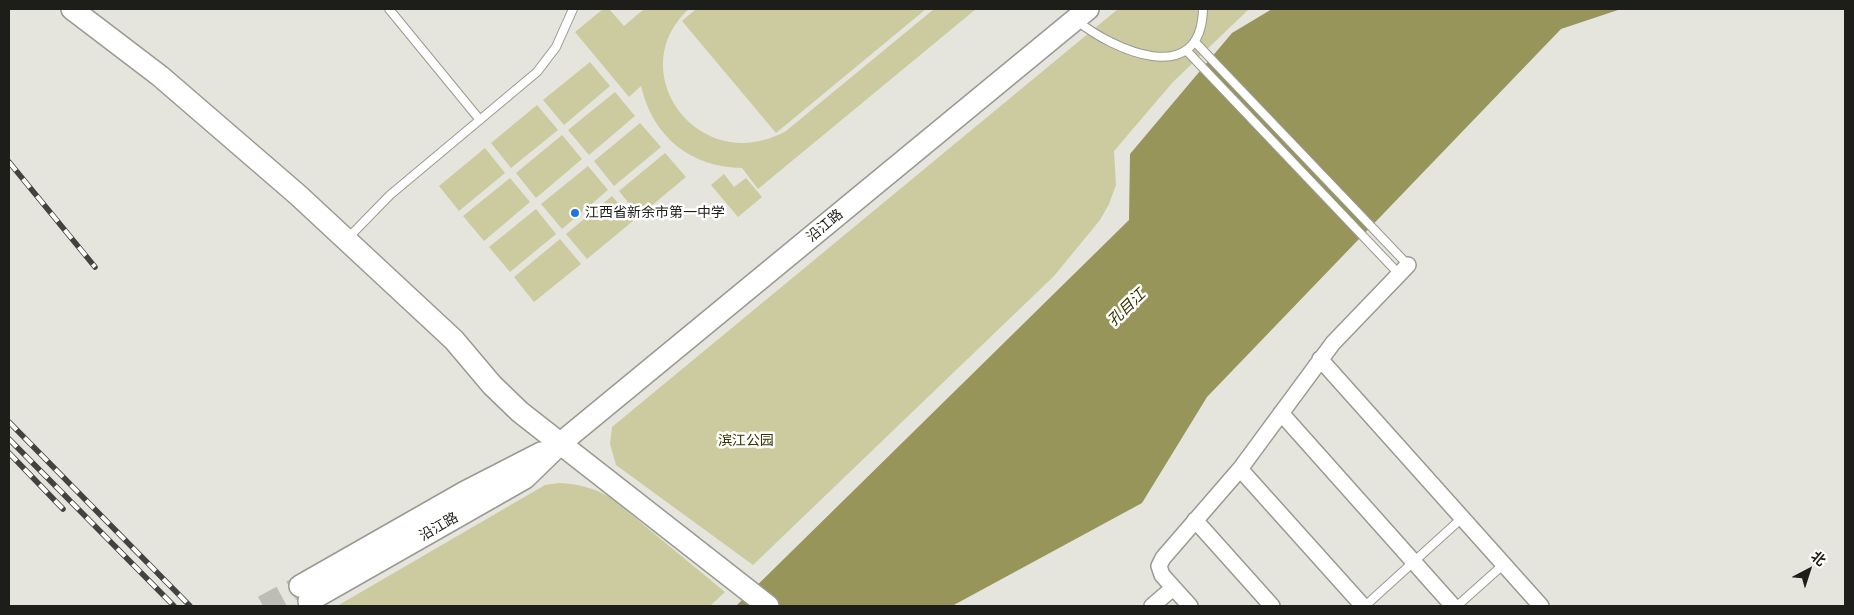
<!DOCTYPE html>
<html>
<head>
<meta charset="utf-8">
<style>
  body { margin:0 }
  #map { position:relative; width:1854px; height:615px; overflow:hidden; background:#e5e5dd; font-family:"Noto Sans","Noto Sans SC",sans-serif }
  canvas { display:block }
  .frame { position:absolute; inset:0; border:10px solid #1d1d1a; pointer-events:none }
  .north { position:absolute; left:1784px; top:545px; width:50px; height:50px; -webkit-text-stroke:4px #fffffe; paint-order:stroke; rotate:40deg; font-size:14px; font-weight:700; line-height:20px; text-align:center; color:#1d1d1a }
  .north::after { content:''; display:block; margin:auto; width:18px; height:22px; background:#1d1d1a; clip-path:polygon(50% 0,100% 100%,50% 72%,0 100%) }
</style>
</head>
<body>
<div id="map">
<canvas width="1854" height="615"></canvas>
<div class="frame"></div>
<div class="north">北</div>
</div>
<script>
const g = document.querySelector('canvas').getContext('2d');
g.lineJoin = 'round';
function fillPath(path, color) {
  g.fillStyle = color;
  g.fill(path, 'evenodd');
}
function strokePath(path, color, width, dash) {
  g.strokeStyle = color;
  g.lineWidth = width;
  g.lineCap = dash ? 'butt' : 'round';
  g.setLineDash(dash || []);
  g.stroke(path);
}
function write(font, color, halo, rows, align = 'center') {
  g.font = font + ' "Noto Sans","Noto Sans SC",sans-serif';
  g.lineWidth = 5;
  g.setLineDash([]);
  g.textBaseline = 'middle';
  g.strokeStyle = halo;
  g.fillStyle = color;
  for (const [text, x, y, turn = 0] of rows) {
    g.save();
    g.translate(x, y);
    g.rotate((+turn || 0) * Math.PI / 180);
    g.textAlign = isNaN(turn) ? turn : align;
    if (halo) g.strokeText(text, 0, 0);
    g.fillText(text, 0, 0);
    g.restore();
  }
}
const green = new Path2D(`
  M603 9H609L624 26 644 9H689C621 70 698 179 786 131L934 9H976L758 189 742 168C690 167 653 137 641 86L629 97 575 32Z
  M696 9H926L776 133 682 21Z
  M1118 9H1249L1173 82 1114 151 1116 185 1109 204 1100 220 1054 276 753 565 616 465 610 444 612 427Z
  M590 62 610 86 564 125 543 100Z
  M615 92 635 116 589 155 568 130Z
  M537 105 558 130 511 168 491 143Z
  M640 123 661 147 614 186 594 161Z
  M562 135 582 159 536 198 516 173Z
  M485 148 505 173 459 211 439 186Z
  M665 153 686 177 639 216 619 191Z
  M588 166 608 190 562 229 541 204Z
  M724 174 734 187 746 178 762 197 738 217 711 185Z
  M510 178 530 202 484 241 463 216Z
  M612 196 633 221 587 259 566 234Z
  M536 209 556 234 510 272 489 247Z
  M560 239 581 264 534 302 514 277Z
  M559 483C579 484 594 488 611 498L725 592 710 606H337L545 485Z`);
const water = new Path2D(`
  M1272 9H1621L1561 29 1207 397 1142 503 952 606H736L1129 220 1130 154 1232 33Z`);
const secondaryTunnel = new Path2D(`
  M263 606 300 586`);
const lane = new Path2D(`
  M389 9 480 120
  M1076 20C1113 50 1201 90 1203 9
  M1195 42 1408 265
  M1186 50 1400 275
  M348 238 390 195 537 72 556 47 573 9
  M1365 606 1462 518
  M1457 606 1504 564`);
const street = new Path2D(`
  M1320 359 1541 606
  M1281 413 1453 606
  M1240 469 1363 606
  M1195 520 1272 606
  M1152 606 1173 588
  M1190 606 1162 575 1159 566 1163 558 1240 469 1333 343 1408 265`);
const secondary = new Path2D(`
  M72 9 160 76 298 195 454 340 492 385 520 412 768 606
  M300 586 465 492 541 453
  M309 601 525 478 562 442 1088 9`);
const rail = new Path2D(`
  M9 162 95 267
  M9 422 190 606
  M9 439 174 606
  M9 453 63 509`);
const markers = [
  [575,213,5,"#1d76e0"]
];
const poiNames = [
  ["江西省新余市第一中学",585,213]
];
const streetNames = [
  ["沿江路",825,226,-40],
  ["沿江路",439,527,-30]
];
const parkNames = [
  ["滨江公园",746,441]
];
const waterNames = [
  ["孔目江",1127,308,-44]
];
fillPath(green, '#ccca9f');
fillPath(water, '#979559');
strokePath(secondaryTunnel, '#bdbdb6', 21, [21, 11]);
strokePath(lane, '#9a9a92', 10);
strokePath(street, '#9a9a92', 18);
strokePath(secondary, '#9a9a92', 24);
strokePath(lane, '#fff', 8);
strokePath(street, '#fff', 15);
strokePath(secondary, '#fff', 21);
strokePath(rail, '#42423e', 5.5);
strokePath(rail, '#fffffe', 4, [11]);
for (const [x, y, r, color] of markers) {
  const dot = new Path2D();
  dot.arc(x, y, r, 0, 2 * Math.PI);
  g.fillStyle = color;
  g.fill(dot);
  strokePath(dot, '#fffffe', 2);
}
write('14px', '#1d1d1a', '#fffffe', poiNames, 'left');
write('14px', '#1d1d1a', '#fffffe', streetNames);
write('14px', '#373402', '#fffffe', parkNames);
write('italic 15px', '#353201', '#fffffe', waterNames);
</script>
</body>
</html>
